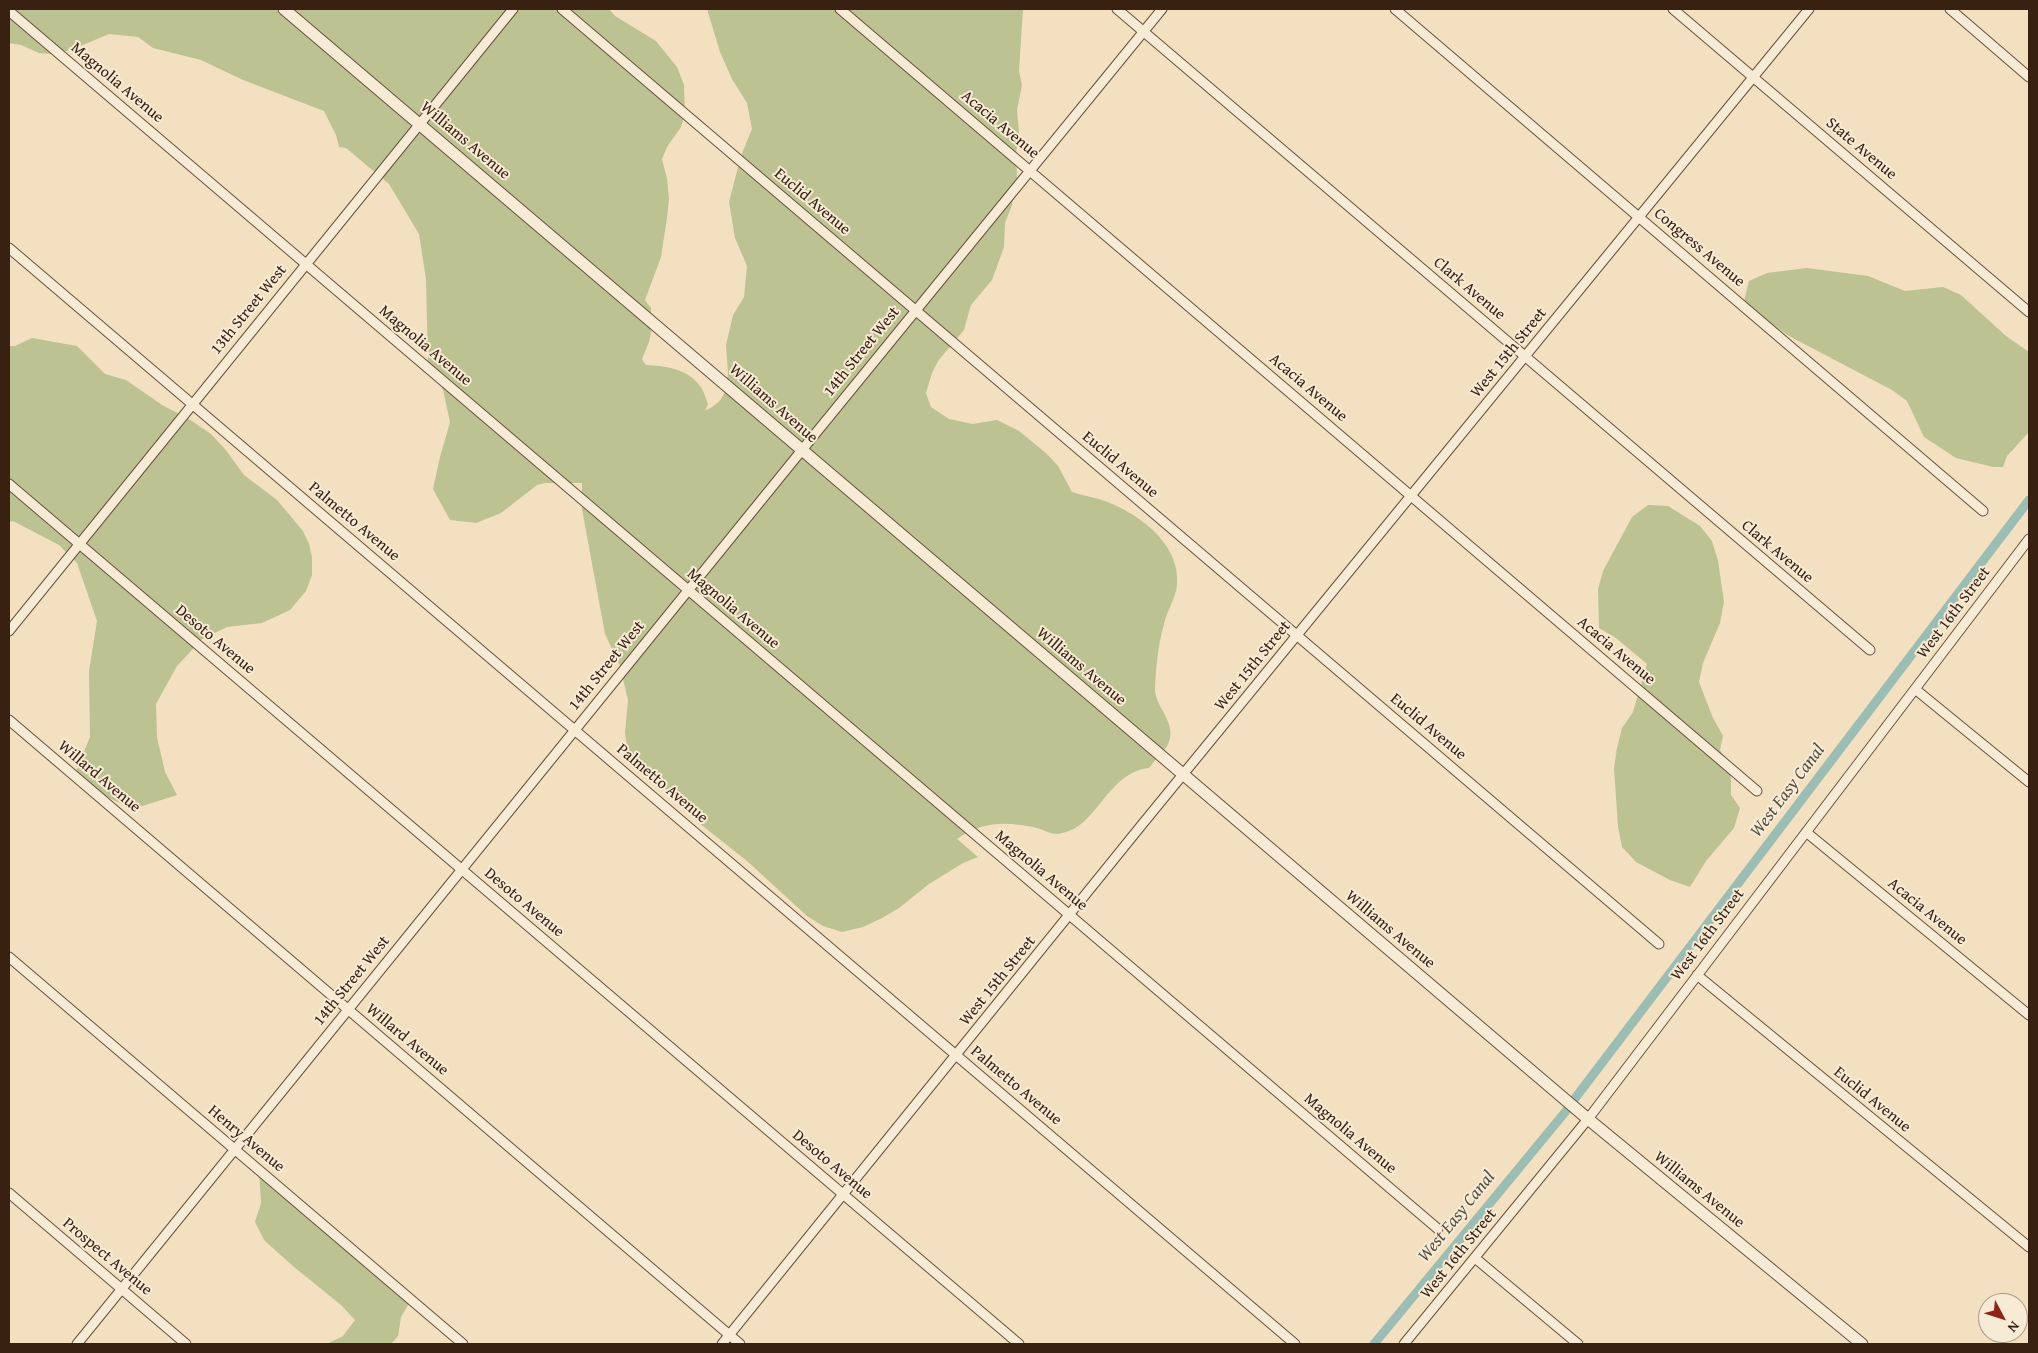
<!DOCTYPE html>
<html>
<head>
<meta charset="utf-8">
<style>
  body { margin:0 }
  #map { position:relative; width:2038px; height:1353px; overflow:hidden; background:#f2e0c0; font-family:"Gentium Book Plus",serif }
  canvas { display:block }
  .frame { position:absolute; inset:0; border:10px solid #392112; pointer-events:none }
  .north { position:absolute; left:1978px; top:1293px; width:50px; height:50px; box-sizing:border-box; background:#f7ebd6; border:1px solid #ab9a88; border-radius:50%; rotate:130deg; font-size:14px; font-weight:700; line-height:20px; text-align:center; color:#392112 }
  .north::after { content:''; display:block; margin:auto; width:18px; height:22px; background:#8f2418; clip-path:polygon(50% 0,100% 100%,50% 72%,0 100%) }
</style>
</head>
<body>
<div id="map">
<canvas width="2038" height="1353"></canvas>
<div class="frame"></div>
<div class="north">N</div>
</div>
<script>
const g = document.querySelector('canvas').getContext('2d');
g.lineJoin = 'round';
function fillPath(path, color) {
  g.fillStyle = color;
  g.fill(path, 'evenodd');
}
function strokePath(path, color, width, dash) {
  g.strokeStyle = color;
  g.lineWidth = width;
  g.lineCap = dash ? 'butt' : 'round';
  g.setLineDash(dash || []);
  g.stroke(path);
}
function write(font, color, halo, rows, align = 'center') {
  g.font = font + ' "Gentium Book Plus",serif';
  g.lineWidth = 4;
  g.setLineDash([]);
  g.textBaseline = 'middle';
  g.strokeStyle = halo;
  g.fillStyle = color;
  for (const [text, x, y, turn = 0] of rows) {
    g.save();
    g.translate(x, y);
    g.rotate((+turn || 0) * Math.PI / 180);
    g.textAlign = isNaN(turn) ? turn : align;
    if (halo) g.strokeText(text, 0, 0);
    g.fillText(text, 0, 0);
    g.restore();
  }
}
const green = new Path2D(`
  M9 9H278L652 328 649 342 642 359 646 365C666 366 688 369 700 386 704 391 706 399 708 404L705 411C714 406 723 401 725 390L1157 758 1149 768C1109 772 1097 824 1066 832 1051 837 1047 830 1033 827 1006 821 979 822 957 839L978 857 963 863 929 884 899 908 882 918 863 927 842 932 823 926 807 916 747 861 699 823 672 794 639 769 628 754 625 733 628 700 620 666 605 634 582 509V483H545L537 485 501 513 476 523 450 520 433 489 440 457 450 422 443 390 428 361 426 279 419 234 389 184 346 148 339 147 336 135 324 111 243 80 201 60 153 48 138 37 109 34 71 50 51 54 39 53 21 45 9 43Z
  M291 9H609L615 16 656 41 677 67 684 85 685 114 681 127 667 147 662 159 667 179 669 199 667 218 661 257 645 300 651 308V316Z
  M707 9H1023L1019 71 1022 85 1017 110 1019 132 1016 153 1017 178 1012 205 1005 223 1004 247 992 280 971 305 964 330 938 361 932 373 926 393 931 407 949 419 973 424 997 420 1019 431 1047 454 1058 466 1072 492C1083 496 1094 497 1105 501 1139 514 1181 544 1177 585 1176 597 1167 611 1164 624 1158 645 1156 667 1155 688 1154 709 1184 726 1163 752L727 380 728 374 726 345 733 315 744 297 747 266 735 238 729 202 741 156 752 129 747 103 732 79 720 52Z
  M1807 268 1868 276 1905 291 1943 287 1961 295 2006 336 2029 352V432L2007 456 2003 467H1993L1956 458 1924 437 1907 401 1892 390 1789 336 1757 314 1744 301 1749 281 1767 273Z
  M32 338 77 346 105 374 126 380 162 405 189 419 211 434 225 449 244 475 277 500 303 531 309 544 312 557V575L306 591 290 610 262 623 227 627 202 639 177 666 156 704 157 737 165 772 177 795 133 809 72 781 90 737 89 671 97 621 77 563 59 545 13 521 9 522V346H15Z
  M1648 505 1668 506 1700 526 1712 541 1718 561 1724 602 1720 623 1703 663 1699 682 1713 718 1723 736 1720 750 1729 765 1731 780V795L1740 808 1734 828 1706 861 1690 887 1670 880 1636 862 1622 847 1618 827 1614 768 1617 748 1622 728 1633 712 1647 664 1616 638 1599 628 1598 589 1603 571 1632 517Z
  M259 1169 411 1300 401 1317 398 1336 391 1344H327L343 1336 355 1320 341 1305 294 1267 264 1240 255 1222 261 1203Z`);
const canal = new Path2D(`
  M1573 1101 2029 500
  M1374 1344 1566 1111`);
const minor = new Path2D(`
  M562 9 1659 944
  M840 9 1757 791
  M1117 9 1870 650
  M1395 9 1983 511
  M1673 9 2029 312
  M1950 9 2029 77
  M9 11 1438 1229
  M9 248 1295 1344
  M9 484 1019 1344
  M9 631 513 9
  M1915 689 2029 782
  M9 720 740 1344
  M1806 832 2029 1015
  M9 957 463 1344
  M1697 975 2029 1247
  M9 1193 186 1344
  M1475 1258 1578 1344
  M77 1344 802 450 1162 9
  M722 1344 1140 827 1809 9
  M1404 1344 1588 1119 2029 539`);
const tertiary = new Path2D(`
  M284 9 1588 1119 1862 1344`);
const streetNames = [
  ["Magnolia Avenue",117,83,40],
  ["Acacia Avenue",1000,125,40],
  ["Williams Avenue",465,141,40],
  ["State Avenue",1861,149,40],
  ["Euclid Avenue",812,202,40],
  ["Congress Avenue",1699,248,40],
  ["Clark Avenue",1469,289,40],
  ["13th Street West",249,310,-51],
  ["Magnolia Avenue",425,346,40],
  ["14th Street West",862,352,-51],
  ["West 15th Street",1509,353,-51],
  ["Acacia Avenue",1308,388,40],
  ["Williams Avenue",773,404,41],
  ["Euclid Avenue",1120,465,40],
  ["Palmetto Avenue",354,522,40],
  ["Clark Avenue",1777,552,40],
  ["Magnolia Avenue",733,609,40],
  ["West 16th Street",1954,613,-53],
  ["Desoto Avenue",215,640,40],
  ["Acacia Avenue",1616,651,40],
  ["14th Street West",607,666,-51],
  ["West 15th Street",1253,666,-51],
  ["Williams Avenue",1081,667,40],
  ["Euclid Avenue",1428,727,40],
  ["Willard Avenue",99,777,40],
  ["Palmetto Avenue",662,784,40],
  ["Magnolia Avenue",1041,871,40],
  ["Desoto Avenue",524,903,40],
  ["Acacia Avenue",1927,912,39],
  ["Williams Avenue",1390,930,40],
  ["West 16th Street",1708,935,-53],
  ["14th Street West",352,981,-51],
  ["West 15th Street",998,981,-51],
  ["Willard Avenue",407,1040,40],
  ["Palmetto Avenue",1016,1086,40],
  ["Euclid Avenue",1872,1100,39],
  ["Magnolia Avenue",1350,1134,40],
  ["Henry Avenue",246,1139,40],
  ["Desoto Avenue",832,1165,40],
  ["Williams Avenue",1699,1190,39],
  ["West 16th Street",1459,1254,-51],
  ["Prospect Avenue",107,1257,40]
];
const waterNames = [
  ["West Easy Canal",1788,791,-53],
  ["West Easy Canal",1457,1217,-51]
];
fillPath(green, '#bcc291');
strokePath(canal, '#9bbdb3', 9);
strokePath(minor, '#67513e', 11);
strokePath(tertiary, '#67513e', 13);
strokePath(minor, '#f7ebd6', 9);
strokePath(tertiary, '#f7ebd6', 11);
write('16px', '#392112', '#f7ebd6', streetNames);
write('italic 18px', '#565042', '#f7ebd6', waterNames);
</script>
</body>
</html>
